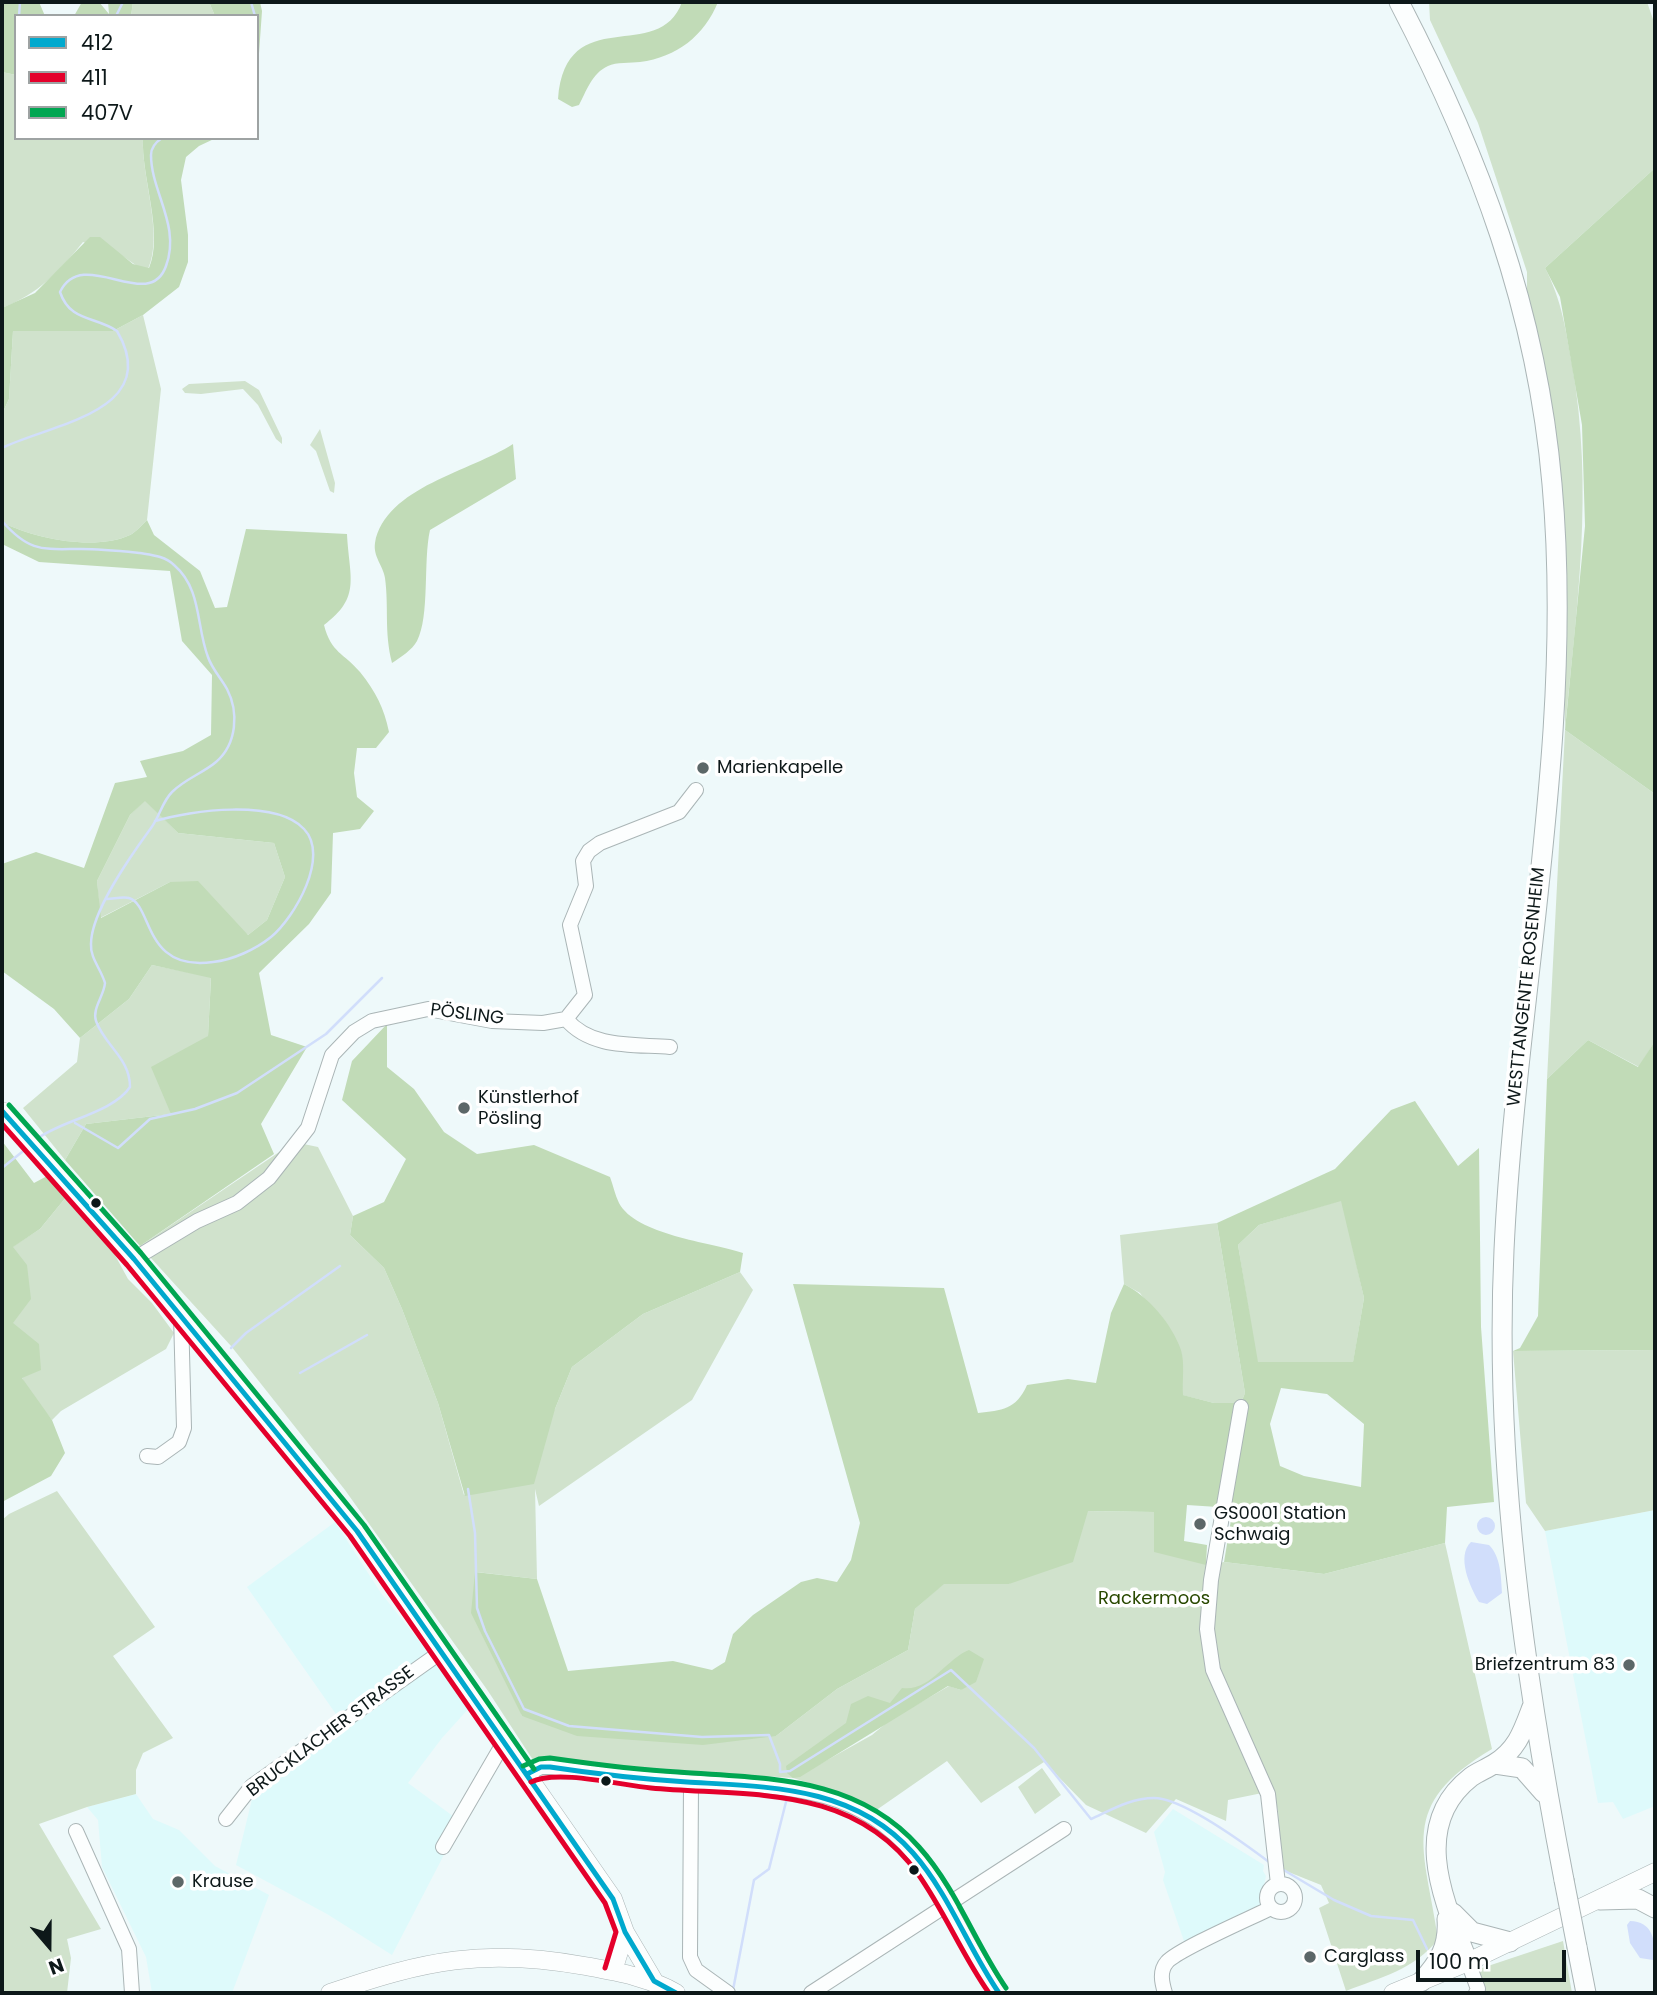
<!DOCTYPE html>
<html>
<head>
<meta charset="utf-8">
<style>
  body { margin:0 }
  #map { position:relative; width:1657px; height:1995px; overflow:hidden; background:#eef9fa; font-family:Poppins,sans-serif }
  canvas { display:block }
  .frame { position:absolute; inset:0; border:4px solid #0d1819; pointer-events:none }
  .legend { position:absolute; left:14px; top:14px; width:245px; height:126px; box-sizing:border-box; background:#fff; border:2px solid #9ea3a3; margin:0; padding:9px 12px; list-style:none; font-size:21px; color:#0d1819 }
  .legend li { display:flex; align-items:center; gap:14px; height:35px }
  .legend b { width:35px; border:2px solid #9ea3a3 }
  .north { position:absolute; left:14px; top:1911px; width:70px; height:70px; -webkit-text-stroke:5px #fff; paint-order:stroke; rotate:160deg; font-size:19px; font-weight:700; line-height:28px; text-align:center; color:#0d1819 }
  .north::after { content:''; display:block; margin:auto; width:24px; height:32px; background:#0d1819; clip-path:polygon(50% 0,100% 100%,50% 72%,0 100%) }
  .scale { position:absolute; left:1416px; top:1950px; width:150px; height:32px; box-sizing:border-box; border:4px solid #0d1819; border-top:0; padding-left:9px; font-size:21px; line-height:24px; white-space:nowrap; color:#0d1819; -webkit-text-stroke:5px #fff; paint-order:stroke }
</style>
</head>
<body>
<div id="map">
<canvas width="1657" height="1995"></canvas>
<div class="frame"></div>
<ul class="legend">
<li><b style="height:9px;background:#00a9ce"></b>412</li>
<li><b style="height:9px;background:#e4002b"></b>411</li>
<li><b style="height:9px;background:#00a651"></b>407V</li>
</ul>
<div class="north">N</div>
<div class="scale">100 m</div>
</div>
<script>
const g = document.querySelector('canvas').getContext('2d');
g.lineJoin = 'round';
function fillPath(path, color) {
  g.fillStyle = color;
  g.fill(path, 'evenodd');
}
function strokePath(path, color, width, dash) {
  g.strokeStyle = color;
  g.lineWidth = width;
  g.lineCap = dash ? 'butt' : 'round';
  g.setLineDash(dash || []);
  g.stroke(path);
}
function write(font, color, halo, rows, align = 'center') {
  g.font = font + ' Poppins,sans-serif';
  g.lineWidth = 7;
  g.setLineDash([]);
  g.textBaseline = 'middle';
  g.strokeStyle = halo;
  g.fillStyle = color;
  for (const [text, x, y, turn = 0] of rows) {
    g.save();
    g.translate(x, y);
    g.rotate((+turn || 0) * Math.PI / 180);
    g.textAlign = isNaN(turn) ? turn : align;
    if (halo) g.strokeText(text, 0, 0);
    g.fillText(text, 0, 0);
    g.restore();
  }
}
const built = new Path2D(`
  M1655 1510V1806L1623 1819 1613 1802 1598 1803 1545 1531Z
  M335 1522 381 1593 471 1706 442 1738 408 1783 461 1822 392 1955 327 1914 236 1865 253 1795 345 1727 247 1587Z
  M136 1794 153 1819 179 1830 215 1866 269 1895 232 1993H152L146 1957 102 1867 98 1820 87 1807Z
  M1173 1809 1264 1865 1263 1871 1266 1876 1259 1908 1185 1944 1163 1880 1165 1872 1154 1832Z`);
const green = new Path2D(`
  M133 2H209L215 16H131Z
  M1429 2H1647L1655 25V168L1545 268C1562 301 1565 327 1572 364 1594 491 1577 604 1565 730L1655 794V1041L1639 1067 1588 1040 1547 1079 1565 730 1562 548 1527 293V272L1478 123 1430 20Z
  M2 72 16 75V138H143C141 177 164 234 148 269L140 268 124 257 83 242C59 272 38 294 2 308Z
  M143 315 161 389 147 520C142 525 136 532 130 535 96 551 34 539 2 522V414L9 399 13 331H113Z
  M245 381 259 390 282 438V444L276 439 258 405 243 389 201 394 185 393 182 389 189 384Z
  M320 429 335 483 334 493 330 491 316 451 310 445Z
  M145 800 178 833 274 843 285 877 267 920 248 935 170 882 100 918 97 881 130 815Z
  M152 965 211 977 208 1036 171 1114 86 1124 65 1160 23 1108 77 1062 80 1038 129 999Z
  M294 1142 318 1147 353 1216 350 1235 384 1268 402 1309 438 1403 464 1495 555 1409 572 1367 643 1314 740 1272 753 1290 692 1400 539 1506 535 1489 537 1579 476 1572 522 1716 776 1736 837 1689 908 1650 915 1609 944 1583 1009 1584 1087 1511 1154 1512 1206 1565 1224 1562 1324 1574 1445 1543 1492 1749C1396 1806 1425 1847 1438 1939 1416 1969 1379 1978 1346 1991L1319 1908 1329 1903 1321 1885 1281 1869 1278 1810 1272 1791 1228 1800 1226 1821 1176 1799 1146 1833 1086 1805 1044 1762 981 1803 947 1761 875 1811 835 1791 793 1778 533 1760 488 1691 345 1490 231 1346 140 1246ZM983 1660 961 1690 949 1686 890 1720 872 1735 795 1778Z
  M67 1196 110 1246 128 1279 152 1303 174 1333 166 1349 61 1411 52 1420C44 1410 34 1400 28 1390 8 1358 13 1285 12 1247L40 1229Z
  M1342 1200 1364 1298 1353 1363 1257 1362 1238 1245 1259 1225Z
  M1217 1223 1245 1393 1241 1403H1214L1182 1395 1181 1351 1140 1293 1124 1284 1120 1235Z
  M1655 1350V1510L1545 1531 1526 1503 1513 1351Z
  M57 1491 155 1627 113 1656 173 1738 143 1753 136 1770V1794L87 1807 39 1824 101 1929 67 1939 71 1958 67 1993H2V1520L9 1514Z
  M1042 1768 1061 1795 1035 1814 1018 1787Z
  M1563 1941 1572 1993H1484L1479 1975 1482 1968Z`);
const forest = new Path2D(`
  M2 2H39L45 16H16V75L2 72Z
  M82 2H99L109 14 108 2H133L131 16H74Z
  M209 2H260L262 11 257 82V16H215Z
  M682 2H718C704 36 677 57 640 62 631 63 616 62 608 66 592 73 586 92 579 105L572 107 558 99C566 0 659 66 682 2Z
  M143 138H216L199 146 186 157 181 180 188 235V262L179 287 143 315 113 331H13L9 399 2 414V308L35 293 90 237H100L133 264 149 268C164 234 141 176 143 138Z
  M1655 168V794L1565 730 1585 526 1582 425 1560 297 1545 268Z
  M513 444 516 479 430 530C423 561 430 616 417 641 412 650 401 657 392 663 384 631 389 608 385 578 383 565 373 557 375 543 385 487 472 471 513 444Z
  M147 520 154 535 200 571 215 608 227 607 246 529 347 534C349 577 362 597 324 625 331 653 344 653 360 672 376 692 384 708 389 732L376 748H357L354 773 357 797 374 811 360 829 333 833 331 893 309 924 259 973 271 1035 307 1047 261 1124 274 1154 140 1246 65 1160 86 1124 171 1114 151 1067 208 1036 211 978 152 965 129 999 80 1038 54 1009 2 971V864L36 852 84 868 115 783 147 777 140 761 183 751 211 735 212 675 182 641 170 571 39 562 2 544V522C34 539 96 551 130 535 136 532 142 525 147 520ZM145 801 178 833 274 843 285 877 267 920 248 935 198 881 170 882 101 918 97 881 130 815Z
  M387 1024V1067L414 1089 444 1132 477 1154 534 1145 610 1177C613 1185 615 1195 619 1203 636 1235 710 1242 743 1253L740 1272 643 1314 572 1367 555 1409 534 1484 465 1496 438 1403 402 1309 384 1268 350 1235 353 1216 384 1202 406 1159 342 1100 352 1061Z
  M1588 1040 1638 1067 1655 1041V1350L1513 1351 1520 1348 1538 1316 1547 1079Z
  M1415 1101 1458 1166 1479 1148 1481 1327 1494 1502 1447 1507 1445 1543 1324 1574 1224 1562 1233 1508 1187 1505 1184 1541 1207 1545 1206 1565 1154 1552V1512L1088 1511 1073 1562 1009 1584H944L915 1609 908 1650 837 1689 776 1736 703 1745 577 1736 522 1716 471 1613 475 1572 537 1579 568 1671 673 1661 712 1670 725 1662 733 1634 753 1615 801 1582 817 1578 837 1582 851 1560 860 1523 793 1284 944 1288 978 1413C1002 1410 1016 1410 1027 1385L1068 1379 1096 1383 1111 1313 1124 1284C1148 1296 1172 1324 1181 1350 1185 1363 1182 1382 1183 1395L1214 1403H1241L1245 1393 1217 1223 1335 1169 1391 1110ZM1341 1201 1364 1298 1353 1362H1258L1238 1245 1259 1225ZM1281 1388 1327 1394 1364 1424 1361 1487 1304 1476 1280 1466 1270 1424Z
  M2 1141 34 1183 49 1175 67 1196 40 1229 13 1247 27 1265 31 1299 13 1323 39 1344 41 1370 22 1378 52 1420 65 1453 51 1476 2 1502Z
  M969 1650 984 1659 976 1682 961 1690 948 1686 800 1777 793 1778 787 1773 786 1766 846 1723 851 1704 868 1696 890 1703 902 1688C930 1692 946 1659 969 1650Z`);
const water = new Path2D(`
  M1477 1526a9 9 0 1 1 18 0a9 9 0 1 1-18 0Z
  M1471 1542 1489 1545C1501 1557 1501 1577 1502 1593L1487 1604 1479 1602C1470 1587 1456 1556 1471 1542Z
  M1630 1921C1652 1921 1657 1941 1653 1960L1640 1958 1630 1943 1627 1925Z`);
const stream = new Path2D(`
  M251 2 255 16
  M19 16 20 2
  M116 16 123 2
  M2 448C51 424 164 411 117 331 95 316 70 322 60 292 83 245 149 314 166 266 181 226 151 192 151 155 151 147 156 142 162 138
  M2 521C30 553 43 549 81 549 101 549 120 551 140 553 152 555 165 556 174 565 202 589 196 626 208 657 212 669 221 678 227 689 239 712 237 744 216 762 203 773 185 779 172 792 162 802 160 816 151 828 132 854 91 911 91 944 90 958 101 969 105 983 104 996 92 1008 96 1021 105 1046 130 1058 130 1087 113 1113 59 1121 37 1139
  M107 899C113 899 123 896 129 898 153 905 143 972 213 962 233 960 256 949 271 937 295 917 330 856 304 829 276 799 191 810 155 821
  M75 1123 118 1148 150 1119 195 1109 237 1093 326 1034 382 978
  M2 1168 27 1148
  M231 1348 246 1333 340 1266
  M300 1373 367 1335
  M468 1489 475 1533 477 1608 485 1631 524 1709 569 1726 702 1737 769 1735 780 1764V1772L790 1771 951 1670 1034 1748 1091 1819C1111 1810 1131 1798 1154 1798 1182 1798 1245 1844 1269 1862
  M1282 1869 1334 1900 1371 1916 1413 1920 1427 1949
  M733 1990 754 1880 769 1869 787 1798`);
const minor = new Path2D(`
  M566 1019C591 1049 634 1044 670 1047
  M134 1259 197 1221 237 1203 269 1178 308 1128 332 1055 354 1032 372 1021 428 1009 492 1021 543 1023 566 1019 585 995 570 925 586 886 583 861 589 851 600 843 679 812 696 790
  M1241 1407 1211 1580 1207 1629 1213 1670 1268 1794 1278 1884
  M147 1456 158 1457 179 1442 184 1428 181 1315
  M527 1774 541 1767H550C596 1774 641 1779 688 1782 772 1788 852 1780 913 1853 949 1896 966 1949 999 1993
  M691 1783 690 1957 696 1970 728 1993
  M226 1819 252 1786 441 1652
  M76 1831 129 1949 132 1993
  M443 1847 504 1742
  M1267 1898a14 14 0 1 1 28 0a14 14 0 1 1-28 0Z
  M1468 1962 1478 1989 1476 1993
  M811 1993 1064 1829
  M1165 1993C1162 1983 1159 1971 1167 1962 1179 1949 1251 1918 1271 1908`);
const major = new Path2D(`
  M2 1111 134 1259 357 1531 613 1899 625 1932 613 1971
  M625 1932 654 1981
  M330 1993C426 1960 484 1948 585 1966 618 1972 648 1977 676 1993
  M1393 1993 1468 1962 1655 1872`);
const highway = new Path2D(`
  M1399 2C1479 156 1537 309 1552 484 1575 739 1516 995 1504 1250 1494 1462 1524 1673 1564 1880
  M1495 1764 1522 1768 1544 1793
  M1600 1900 1638 1899 1655 1908
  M1453 1913 1472 1932 1510 1942
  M1577 1947 1586 1993
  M1468 1962C1445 1903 1408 1826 1471 1777 1478 1772 1486 1769 1494 1764 1517 1750 1523 1731 1532 1707
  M1421 1982C1439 1962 1449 1947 1447 1919`);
const highwayBridge = new Path2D(`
  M1564 1880 1577 1947`);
const bus1 = new Path2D(`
  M2 1111 134 1259 357 1531 613 1899 625 1932 654 1981 676 1993
  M527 1774 541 1767H550C596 1774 641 1779 687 1782 770 1787 854 1786 913 1853 949 1894 968 1948 999 1993`);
const bus2 = new Path2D(`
  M2 1124 127 1265 350 1536 605 1903 616 1932 605 1968
  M531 1782C557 1769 620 1785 651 1788 750 1797 853 1783 918 1874 945 1912 962 1955 989 1993`);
const bus3 = new Path2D(`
  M9 1105 141 1253 364 1525 534 1769
  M523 1766 539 1759 550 1758C592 1764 635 1770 678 1772 766 1779 856 1775 919 1847 956 1888 975 1943 1006 1988`);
const markers = [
  [703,768,7,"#5c6768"],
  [464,1108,7,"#5c6768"],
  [96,1203,6,"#0d1819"],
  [1200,1524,7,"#5c6768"],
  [1629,1665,7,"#5c6768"],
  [606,1781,6,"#0d1819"],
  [914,1870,6,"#0d1819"],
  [178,1882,7,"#5c6768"],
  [1310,1957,7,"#5c6768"]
];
const poiNames = [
  ["Marienkapelle",717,768],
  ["Künstlerhof",478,1098],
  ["Pösling",478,1119],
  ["GS0001 Station",1214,1514],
  ["Schwaig",1214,1535],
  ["Briefzentrum 83",1615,1665,"right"],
  ["Krause",192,1882],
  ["Carglass",1324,1957]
];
const streetNames = [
  ["WESTTANGENTE ROSENHEIM",1527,987,-84],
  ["PÖSLING",467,1015,7],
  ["BRUCKLACHER STRASSE",331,1732,-37]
];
const parkNames = [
  ["Rackermoos",1154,1599]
];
fillPath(built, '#defafb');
fillPath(green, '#d0e2cc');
fillPath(forest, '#c1dbb7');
fillPath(water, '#d1defb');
strokePath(stream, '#d1defb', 2.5);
strokePath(minor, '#aab5b6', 16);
strokePath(major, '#aab5b6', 19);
strokePath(highway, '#aab5b6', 21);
strokePath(minor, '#fcfefe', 14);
strokePath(major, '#fcfefe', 18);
strokePath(highway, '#fcfefe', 19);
strokePath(highwayBridge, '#aab5b6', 21, []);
strokePath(highwayBridge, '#fcfefe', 19);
strokePath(bus1, '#00a9ce', 5);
strokePath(bus2, '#e4002b', 5);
strokePath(bus3, '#00a651', 5);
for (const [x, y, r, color] of markers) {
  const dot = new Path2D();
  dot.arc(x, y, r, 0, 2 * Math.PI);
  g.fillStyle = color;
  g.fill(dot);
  strokePath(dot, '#fff', 2.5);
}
write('18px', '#0d1819', '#fff', poiNames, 'left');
write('18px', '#0d1819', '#fff', streetNames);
write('18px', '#294900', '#fff', parkNames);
</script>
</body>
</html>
